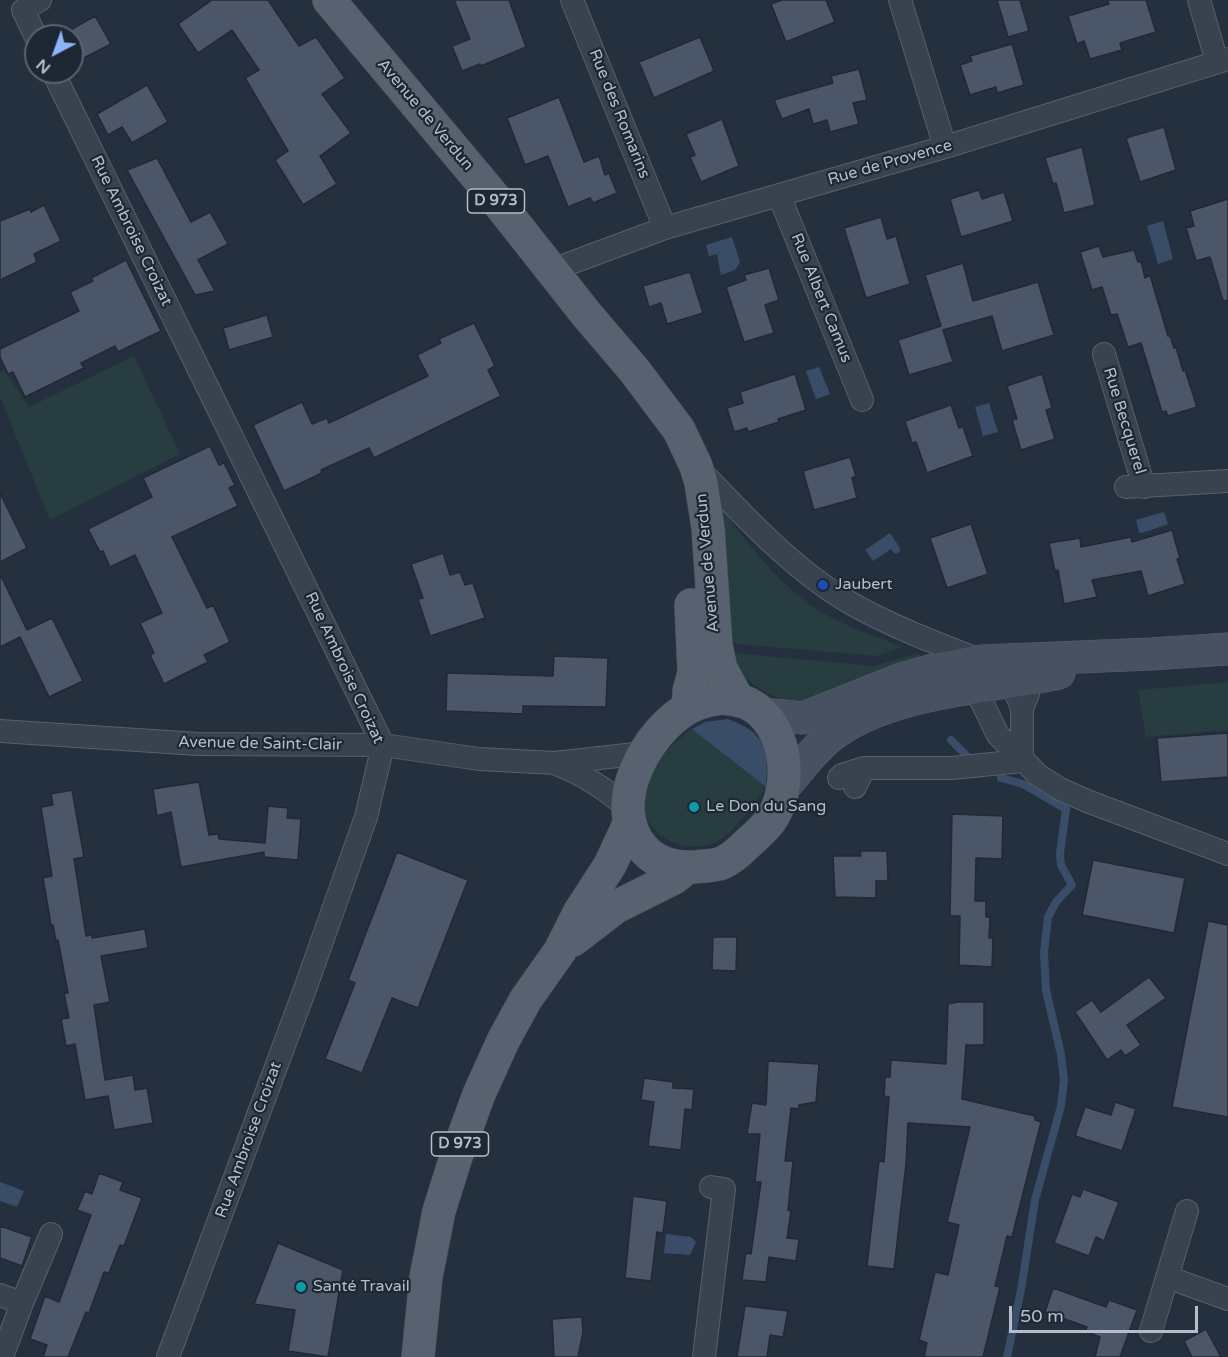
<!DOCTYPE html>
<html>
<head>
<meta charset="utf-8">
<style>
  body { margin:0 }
  #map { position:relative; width:1228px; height:1357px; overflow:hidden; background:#25303f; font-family:"Varela Round",sans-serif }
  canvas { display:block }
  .north { position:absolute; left:24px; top:24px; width:60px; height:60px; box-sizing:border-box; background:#1e2734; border:2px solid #5a6370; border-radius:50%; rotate:221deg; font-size:16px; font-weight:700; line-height:24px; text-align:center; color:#b5bdca }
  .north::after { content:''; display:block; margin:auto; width:21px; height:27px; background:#8cb5f7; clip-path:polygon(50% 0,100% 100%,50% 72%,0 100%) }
  .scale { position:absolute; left:1009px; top:1306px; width:189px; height:27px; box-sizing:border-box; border:3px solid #b5bdca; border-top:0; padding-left:8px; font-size:18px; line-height:21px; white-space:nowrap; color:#b5bdca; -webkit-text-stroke:4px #1e2734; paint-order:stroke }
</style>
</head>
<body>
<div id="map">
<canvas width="1228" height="1357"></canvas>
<div class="north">N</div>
<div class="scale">50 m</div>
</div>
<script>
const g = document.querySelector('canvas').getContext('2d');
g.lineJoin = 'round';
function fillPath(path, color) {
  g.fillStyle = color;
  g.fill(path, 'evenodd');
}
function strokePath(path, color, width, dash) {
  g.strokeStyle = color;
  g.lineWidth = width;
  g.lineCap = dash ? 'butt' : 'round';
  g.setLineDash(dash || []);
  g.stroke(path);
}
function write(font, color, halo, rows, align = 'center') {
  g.font = font + ' "Varela Round",sans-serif';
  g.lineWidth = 4.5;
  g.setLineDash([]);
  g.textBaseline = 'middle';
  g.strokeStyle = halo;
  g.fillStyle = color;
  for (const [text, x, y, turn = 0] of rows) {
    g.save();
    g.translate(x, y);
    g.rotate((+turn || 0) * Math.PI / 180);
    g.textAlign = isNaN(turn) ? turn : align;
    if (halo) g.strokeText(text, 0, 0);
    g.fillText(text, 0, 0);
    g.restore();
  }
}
const green = new Path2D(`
  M134 356 180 454 50 520 0 397V372L4 370 29 407Z
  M719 509 723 510C754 552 787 595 834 619 856 630 880 638 903 647L876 656 736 644 728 637Z
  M733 653 874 666 918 653 921 658 871 674 797 705C771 696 739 684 733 653Z
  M1228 682V730L1146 737 1138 690Z
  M692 729 766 787C753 805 739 826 721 839 693 858 645 840 643 803 643 799 646 794 647 790 649 783 650 774 653 768 661 754 680 738 692 729Z`);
const water = new Path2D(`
  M1163 221 1173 259 1158 264 1147 226Z
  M732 237 740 262 735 270 721 275 717 254 709 256 706 245Z
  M819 367 830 394 816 399 806 371Z
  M989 403 998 432 983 436 975 407Z
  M1164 512 1168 524 1142 533 1139 532 1136 520Z
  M890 533 900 548V552L895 554 891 549 873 561 865 550Z
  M728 719C766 733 769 750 766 787L692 729 705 722Z
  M0 1182 24 1191 17 1207 0 1201Z
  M666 1234 691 1237 696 1242 690 1255 664 1253Z`);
const stream = new Path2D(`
  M951 740 967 756
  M1001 778 1023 784 1066 809 1060 853 1061 865 1072 885 1056 902 1048 917 1044 952 1046 990 1061 1055 1064 1080 1061 1106 1035 1200 1021 1290 1007 1357`);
const building = new Path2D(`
  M212 0H268L299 46 316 37 345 78 322 94 351 133 320 156 337 184 303 205 275 160 288 151 245 78 259 70 232 30 198 53 178 24Z
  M454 0H509L526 47 481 66 480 64 462 71 452 46 470 39Z
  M782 0H826L835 22 786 42 771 4Z
  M997 0H1020L1029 31 1008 37Z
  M1107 0H1146L1156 32 1120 43 1122 50 1090 59 1084 41 1077 44 1068 16 1109 4Z
  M95 16 111 44 72 64V29Z
  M700 37 714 71 654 98 639 62Z
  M1012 44 1024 85 997 93 996 87 970 95 960 65 972 61 970 56Z
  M859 69 867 100 853 103 859 124 830 132 827 120 813 124 809 109 782 119 774 100 833 83 831 76Z
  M147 85 168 122 132 143 122 127 108 135 97 114Z
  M559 97 584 162 599 156 605 175 609 173 617 193 593 203 590 198 568 207 548 156 525 165 507 118Z
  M722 119 739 166 701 182 690 157 695 155 686 134Z
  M1164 127 1176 170 1140 182 1126 138Z
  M1082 147 1095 205 1064 213 1056 183 1053 184 1045 158Z
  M157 158 191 222 210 212 228 244 198 260 215 291 195 295 127 170Z
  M979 190 982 199 1004 192 1013 221 961 237 950 199Z
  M1228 199V300L1223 301 1210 257 1196 261 1186 228 1194 226 1190 211Z
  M44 205 61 241 34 254 37 262 0 280V221L30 209 31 212Z
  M881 217 887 239 896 236 910 284 866 298 844 228Z
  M1099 246 1103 257 1134 250 1138 262 1141 261 1145 278 1150 275 1168 336H1170L1174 348 1176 347 1183 371 1185 370 1197 407 1168 416 1166 411 1162 412 1141 343 1128 347 1117 314 1111 315 1102 287 1092 290 1080 252Z
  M126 260 161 331 118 352 115 346 81 363 84 368 25 397 13 372 8 374 0 357V349L79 311 70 292 93 281 91 278Z
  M963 263 973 301 1038 282 1054 335 1002 351 992 316 943 330 953 362 909 375 898 340 941 326 925 275Z
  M769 268 779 300 765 305 774 333 744 342 726 287 746 280 744 275Z
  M690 272 703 313 667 324 661 303 649 307 643 286Z
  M267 315 273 337 229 350 223 328Z
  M474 323 495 366 488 370 501 396 374 458 369 448 321 470 322 473 284 491 253 425 302 402 312 424 327 418 329 423 428 376 417 355 441 343 439 339Z
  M795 374 806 410 778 419 779 422 748 432 747 428 734 432 727 408 743 403 740 392Z
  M1042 374 1052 408 1046 410 1055 439 1021 450 1012 420 1017 419 1007 386Z
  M951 405 959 428 963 427 973 456 927 473 916 442 912 443 905 421Z
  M210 446 219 465 224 463 235 485 229 488 238 506 172 537 207 608 213 605 230 642 204 655 208 662 164 684 150 655 154 653 140 623 162 613 135 555 110 567 103 551 100 552 88 529 152 497 143 478Z
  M850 457 856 476 852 478 857 498 814 510 803 471Z
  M0 493 27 548 0 562Z
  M971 524 988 574 947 588 930 538Z
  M1172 530 1180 558 1177 559 1185 584 1148 596 1141 571 1092 580 1097 597 1064 604 1058 570 1055 571 1049 543 1080 538 1081 547 1131 537 1132 542Z
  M443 553 450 575 460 572 465 585 473 583 485 618 430 636 418 599 423 598 411 564Z
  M0 574 27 630 52 618 83 681 49 697 20 637 0 647Z
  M554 656 608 658 606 707 523 706V714L446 711 447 673 553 676Z
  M1228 733V777L1161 782 1157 738Z
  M199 782 209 835 218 834 219 839 265 843 268 806 288 808 287 818 301 819 298 860 264 857V852L181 867 171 812 157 816 153 789Z
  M72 790 84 857 74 859 86 936 92 935V938L145 929 148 948 101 956 110 1002 94 1005 105 1080 133 1075 135 1090 147 1088 153 1123 114 1130 108 1096 85 1100 75 1044 66 1046 61 1019 69 1018 64 993H68L58 940 56 941 53 925H51L43 878 52 876 41 807 53 805 51 794Z
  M952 814 1003 816 1002 859 976 858 975 901H986V917H990L989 938H993L992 967 959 965 960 916H950Z
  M860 851H887L888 881H876V898L835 897 833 856H861Z
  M397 852 468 880 418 1008 392 998 362 1073 325 1059 355 983 348 980Z
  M1093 860 1185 878 1174 933 1082 915Z
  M1208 921 1228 925V1117L1172 1107Z
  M713 937H737L736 971 712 970Z
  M1149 977 1166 998 1127 1025 1141 1045 1125 1056 1121 1050 1107 1060 1075 1012 1092 1000 1101 1012Z
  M958 1002H984V1045H966L962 1099 1035 1116V1120L1041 1122 1012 1237 1007 1236 995 1286 1000 1287 983 1357H924L927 1343 919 1340 935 1272 948 1275 959 1225 947 1222 970 1127 908 1123 906 1164 894 1269 867 1266 879 1161 884 1162 889 1097 884 1096 885 1077H890L891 1060 946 1064 948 1004Z
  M768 1061 819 1064 816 1102 799 1105V1109L791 1108 785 1161H793L788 1210 791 1211 787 1238 799 1239 796 1261 769 1257 766 1282 742 1280 746 1253 751 1254 761 1182H755L760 1134H747L752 1103 766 1105Z
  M644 1078 673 1082V1088L694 1089 692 1110 685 1109 681 1150 648 1146 654 1102 641 1100Z
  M1115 1102 1136 1109 1122 1151 1075 1136 1085 1107 1111 1115Z
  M99 1173 123 1182 120 1190 142 1198 124 1246 120 1245 109 1273 104 1272 89 1313 86 1312 68 1357H43L47 1345 30 1339 45 1296 59 1302 91 1215 77 1210 85 1191 92 1194Z
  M1083 1189 1119 1202 1104 1241 1096 1237 1089 1256 1054 1243 1072 1194 1080 1197Z
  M633 1196 667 1201 663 1233 657 1232 651 1281 625 1278Z
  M0 1226 32 1237 22 1266 0 1258Z
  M278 1243 343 1270 328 1357 288 1351 295 1310 254 1304Z
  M1053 1288 1106 1307 1109 1300 1137 1310 1120 1357H1095L1100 1337 1085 1331 1087 1327 1045 1312Z
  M745 1306 788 1311 783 1337 770 1335 767 1357H737Z
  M582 1317 583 1332 578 1357H554L552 1319Z
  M1206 1329 1221 1357H1192L1184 1341Z`);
const street = new Path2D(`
  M572 0 665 228
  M900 0 945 147
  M1199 0 1217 62
  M36 37 23 10 40 0
  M53 72 383 745 366 817 305 989 168 1357
  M779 195 862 400
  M552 270 665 228 945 147 1228 59
  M1104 354 1144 487
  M697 467C744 516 793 570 852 604 893 627 938 644 982 661
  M1126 487 1228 481
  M994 678C1013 684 1015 690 1022 708
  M975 688 998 735 1038 775 1060 789 1087 801 1228 854
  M0 731 198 744 383 745 479 759 555 763 644 753
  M1022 761V708L1028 694
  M556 764C583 774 605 788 627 808
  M839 778 842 775 864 768
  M855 787 864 768H952L1022 761
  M1167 1277 1228 1299
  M0 1295 22 1303
  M1151 1331 1187 1211
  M2 1357 22 1303 51 1234
  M704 1357 724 1189 711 1187`);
const secondary = new Path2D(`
  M763 714 803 718 901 679 929 671 982 661 1151 654 1228 649
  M782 790C798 771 812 751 831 736 890 691 988 688 1059 673`);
const primary = new Path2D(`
  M329 0 489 191 587 315 634 370 679 430 696 466 701 483 708 528 716 645 721 669 738 700
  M723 698C732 699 741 700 749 704 788 724 794 788 770 821 764 829 755 837 747 844 740 851 731 859 722 863 714 866 703 866 695 867 675 868 655 863 642 847 606 804 646 732 688 708 699 702 711 699 723 698Z
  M688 708 689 691 694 673 691 605
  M573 940 616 907 674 878 688 867
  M418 1357 426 1277 439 1211 456 1157 479 1094 504 1039 526 999 560 951 579 913 610 865 629 824`);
const markers = [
  [823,585,6,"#1a4fb4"],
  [694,807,6,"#0f9aa8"],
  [301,1287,6,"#0f9aa8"]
];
const shields = [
  [496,201,57],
  [460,1144,57]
];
const shieldNames = [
  ["D 973",496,201],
  ["D 973",460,1144]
];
const streetNames = [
  ["Rue des Romarins",619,114,68],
  ["Avenue de Verdun",425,115,50],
  ["Rue de Provence",890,163,-16],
  ["Rue Ambroise Croizat",131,231,64],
  ["Rue Albert Camus",821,298,68],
  ["Rue Becquerel",1124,421,73],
  ["Avenue de Verdun",708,563,-95],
  ["Rue Ambroise Croizat",344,668,65],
  ["Avenue de Saint-Clair",260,744,1],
  ["Rue Ambroise Croizat",249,1140,-70]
];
const poiNames = [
  ["Jaubert",835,585],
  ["Le Don du Sang",706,807],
  ["Santé Travail",313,1287]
];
fillPath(green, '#273d40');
fillPath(water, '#3a4d68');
strokePath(stream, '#3a4d68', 8);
fillPath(building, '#4b5768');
strokePath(building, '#202936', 1.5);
strokePath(street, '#57606d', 24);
strokePath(secondary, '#57606d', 33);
strokePath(primary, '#424b58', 34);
strokePath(street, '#39424f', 22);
strokePath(secondary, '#475162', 32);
strokePath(primary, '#57616f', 33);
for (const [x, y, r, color] of markers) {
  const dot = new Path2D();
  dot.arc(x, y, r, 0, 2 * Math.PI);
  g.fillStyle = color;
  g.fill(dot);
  strokePath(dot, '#1e2734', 2);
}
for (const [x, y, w] of shields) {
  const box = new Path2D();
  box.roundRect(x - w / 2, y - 12, w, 24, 4.5);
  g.fillStyle = '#1e2734';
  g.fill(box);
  strokePath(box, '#b5bdca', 1.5);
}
write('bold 15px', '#b5bdca', null, shieldNames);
write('16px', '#b5bdca', '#1e2734', streetNames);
write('16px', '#b5bdca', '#1e2734', poiNames, 'left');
</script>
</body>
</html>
